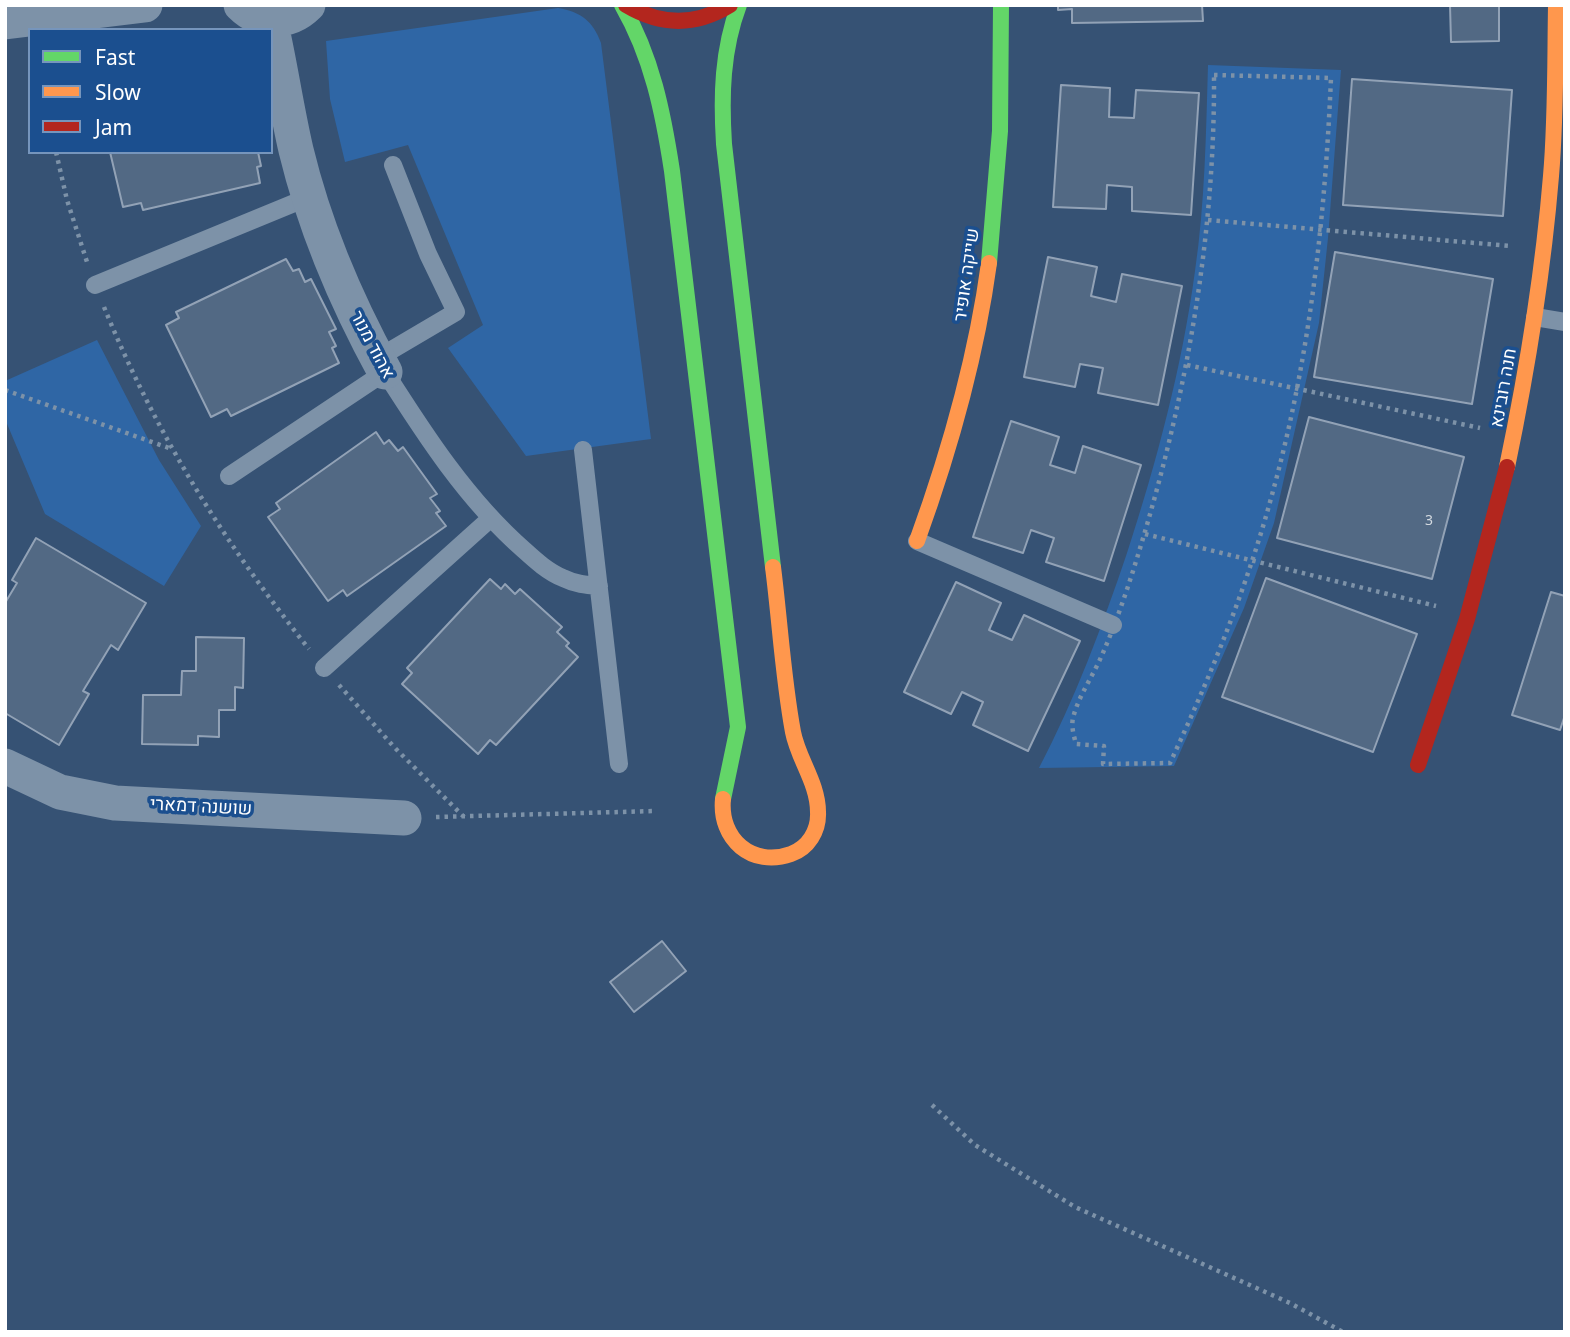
<!DOCTYPE html>
<html>
<head>
<meta charset="utf-8">
<style>
  body { margin:0 }
  #map { position:relative; width:1570px; height:1337px; overflow:hidden; background:#365274; font-family:"Noto Sans",sans-serif }
  canvas { display:block }
  .frame { position:absolute; inset:0; border:7px solid #fff; pointer-events:none }
  .legend { position:absolute; left:28px; top:28px; width:245px; height:126px; box-sizing:border-box; background:#1b4f8f; border:2px solid #7695bc; margin:0; padding:9px 12px; list-style:none; font-size:21px; color:#fff }
  .legend li { display:flex; align-items:center; gap:14px; height:35px }
  .legend b { width:35px; border:2px solid #7695bc }
</style>
</head>
<body>
<div id="map">
<canvas width="1570" height="1337"></canvas>
<div class="frame"></div>
<ul class="legend">
<li><b style="height:9px;background:#63d668"></b>Fast</li>
<li><b style="height:9px;background:#ff974d"></b>Slow</li>
<li><b style="height:9px;background:#b3261e"></b>Jam</li>
</ul>
</div>
<script>
const g = document.querySelector('canvas').getContext('2d');
g.lineJoin = 'round';
function fillPath(path, color) {
  g.fillStyle = color;
  g.fill(path, 'evenodd');
}
function strokePath(path, color, width, dash) {
  g.strokeStyle = color;
  g.lineWidth = width;
  g.lineCap = dash ? 'butt' : 'round';
  g.setLineDash(dash || []);
  g.stroke(path);
}
function write(font, color, halo, rows, align = 'center') {
  g.font = font + ' "Noto Sans",Heebo,sans-serif';
  g.lineWidth = 7;
  g.setLineDash([]);
  g.textBaseline = 'middle';
  g.strokeStyle = halo;
  g.fillStyle = color;
  for (const [text, x, y, turn = 0] of rows) {
    g.save();
    g.translate(x, y);
    g.rotate((+turn || 0) * Math.PI / 180);
    g.textAlign = isNaN(turn) ? turn : align;
    if (halo) g.strokeText(text, 0, 0);
    g.fillText(text, 0, 0);
    g.restore();
  }
}
const green = new Path2D(`
  M558 8C581 12 593 21 601 43L651 439 526 456 448 348 483 325 408 145 345 162 330 99 326 41Z
  M1208 65 1341 70 1328 238 1319 323 1274 523 1244 608 1174 766 1039 768C1075 699 1102 627 1127 553 1157 461 1182 367 1195 271 1205 203 1206 133 1208 65Z
  M97 340 159 460 201 526 164 586 45 514 5 419V381Z`);
const building = new Path2D(`
  M1058 5H1202L1203 21 1072 23V9L1058 10Z
  M1450 5H1499V41L1451 42Z
  M1352 79 1512 90 1503 216 1343 205Z
  M1061 85 1110 88 1109 117 1134 118 1136 90 1199 93 1191 215 1132 211V187L1107 185 1106 209 1053 207Z
  M110 152H258L261 166 257 167 260 183 143 210 141 203 123 207Z
  M1335 252 1493 279 1472 404 1314 377Z
  M1048 257 1097 267 1091 296 1116 302 1122 274 1182 286 1158 405 1098 393 1103 368 1080 364 1075 387 1024 377Z
  M286 259 293 271 299 269 305 282 311 279 336 329 329 332 336 346 332 348 339 363 231 416 227 409 211 417 166 325 179 318 176 312Z
  M1309 417 1464 457 1432 579 1277 538Z
  M1011 421 1059 437 1050 465 1075 473 1083 446 1141 465 1104 581 1046 562 1054 538 1031 530 1023 553 973 537Z
  M376 432 384 444 389 440 398 451 403 447 437 494 430 498 440 511 436 513 446 526 347 596 343 590 328 601 268 517 280 509 276 503Z
  M36 538 146 603 118 650 111 645 83 691 89 694 59 745 5 713V603L17 583 12 580Z
  M1266 578 1417 634 1373 752 1222 697Z
  M490 579 501 589 505 584 515 594 520 589 562 627 557 632 569 643 566 646 578 657 496 745 490 740 478 754 402 684 412 673 407 668Z
  M956 582 1001 603 989 630 1012 640 1024 615 1080 641 1028 751 973 725 983 702 962 692 951 714 904 692Z
  M1551 592 1565 596V715L1560 730 1512 715Z
  M196 637 244 638 243 688 235 687V710H219V737L198 736V745L142 744 143 695H181L182 671H196Z
  M662 941 686 971 634 1012 610 982Z`);
const path = new Path2D(`
  M1214 75 1331 78C1325 218 1310 356 1273 491 1248 585 1211 675 1170 763L1103 764 1104 746 1076 744C1074 736 1071 727 1073 718 1078 697 1093 676 1102 655 1114 628 1124 599 1133 571 1184 409 1215 244 1214 75Z
  M56 152 67 200 87 262
  M1208 220 1510 246
  M104 307C156 434 223 541 309 649
  M1187 365 1480 428
  M5 390 169 448
  M1145 534 1436 606
  M339 685 394 747 464 817
  M436 817 656 811
  M932 1105 975 1145 1075 1207 1290 1303 1343 1332`);
const lane = new Path2D(`
  M95 285 309 197
  M1535 317 1565 322
  M378 358 456 312 428 254 393 165
  M583 450 619 764
  M229 476 385 372C425 435 467 500 524 550 535 560 548 572 563 578 575 584 586 585 599 586
  M917 541 1113 625
  M324 668 491 518`);
const street = new Path2D(`
  M241 5C260 24 289 24 308 5
  M270 20C280 63 286 107 296 150 315 229 346 301 385 372
  M5 22 145 5
  M5 766 60 792 115 803 404 818`);
const fast = new Path2D(`
  M622 5C652 57 663 112 672 171L738 727 723 799
  M739 5C722 50 721 96 724 144L773 567
  M989 263 1000 131 1001 5`);
const slow = new Path2D(`
  M1507 467C1527 371 1543 274 1551 176 1556 119 1555 62 1556 5
  M917 541C950 450 976 359 989 263
  M723 799C719 839 752 868 791 854 808 848 819 831 818 812 818 783 798 759 793 732 783 678 780 622 773 567`);
const jam = new Path2D(`
  M626 5C661 26 696 26 730 5
  M1418 765 1467 619 1507 467`);
const numberNames = [
  ["3",1429,521]
];
const streetNames = [
  ["שייקה אופיר",967,275,-82],
  ["אהוד מנור",372,345,62],
  ["חנה רובינא",1504,388,-80],
  ["שושנה דמארי",201,807,3]
];
fillPath(green, '#2f66a5');
fillPath(building, '#526984');
strokePath(building, '#92a2b6', 2);
strokePath(path, '#7d92a8', 4.5, [3.5, 5]);
strokePath(lane, '#7d92a8', 18);
strokePath(street, '#7d92a8', 35);
strokePath(fast, '#63d668', 16);
strokePath(slow, '#ff974d', 16);
strokePath(jam, '#b3261e', 16);
write('14px', '#d4dae0', null, numberNames);
write('18px', '#fff', '#1b4f8f', streetNames);
</script>
</body>
</html>
